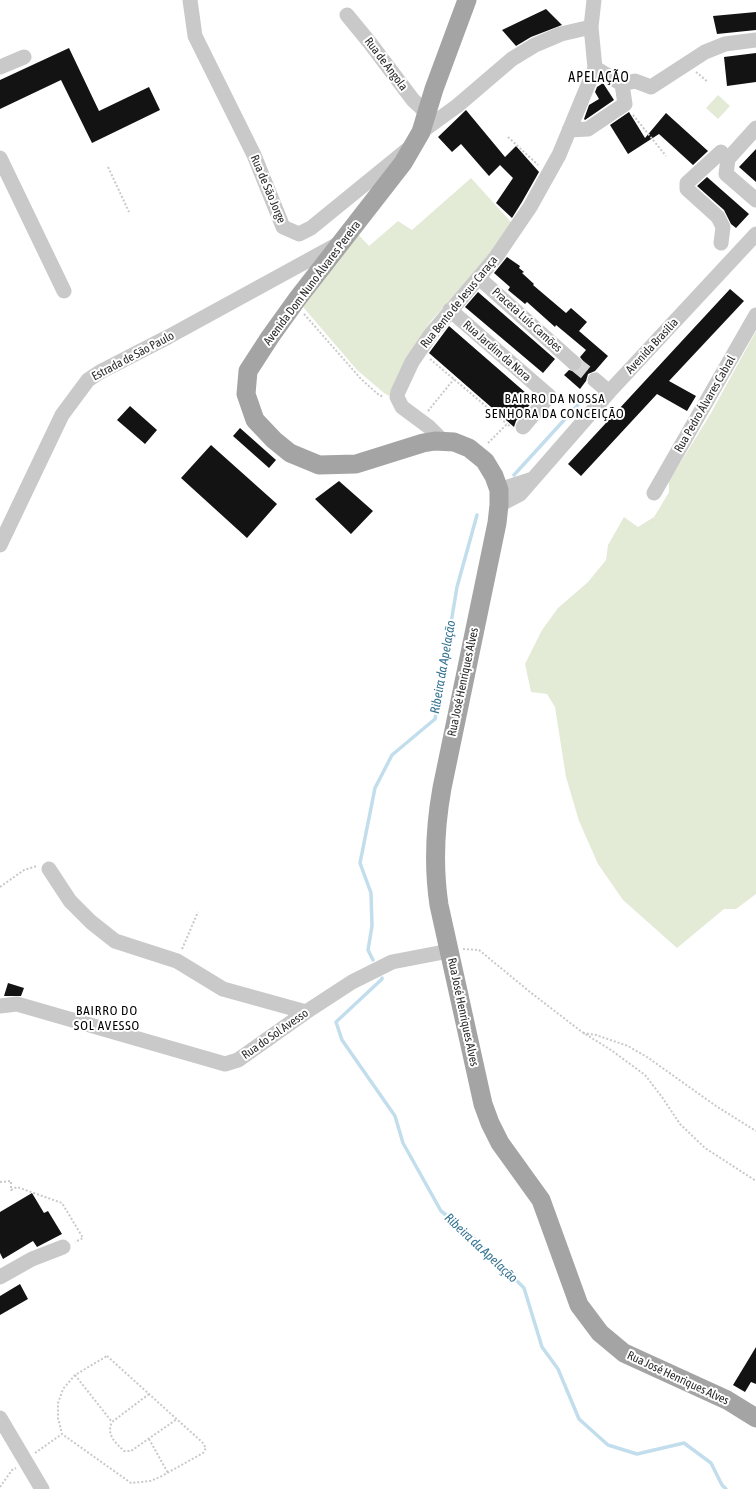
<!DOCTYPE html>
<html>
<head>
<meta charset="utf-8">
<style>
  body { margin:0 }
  canvas { display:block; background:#fff }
</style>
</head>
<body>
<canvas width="756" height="1489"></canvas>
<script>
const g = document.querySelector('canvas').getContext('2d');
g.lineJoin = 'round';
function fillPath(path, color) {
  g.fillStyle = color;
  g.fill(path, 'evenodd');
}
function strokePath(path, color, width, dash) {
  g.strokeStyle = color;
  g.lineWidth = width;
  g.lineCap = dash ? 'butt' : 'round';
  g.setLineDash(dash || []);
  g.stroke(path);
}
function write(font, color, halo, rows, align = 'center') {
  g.font = font + ' "Asap Condensed",sans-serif';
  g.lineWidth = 4;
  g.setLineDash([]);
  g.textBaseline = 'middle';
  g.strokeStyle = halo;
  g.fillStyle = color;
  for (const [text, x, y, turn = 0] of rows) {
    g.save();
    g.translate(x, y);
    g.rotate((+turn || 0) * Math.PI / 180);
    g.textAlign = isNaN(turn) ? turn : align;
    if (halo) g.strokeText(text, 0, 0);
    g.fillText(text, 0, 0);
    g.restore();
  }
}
const green = new Path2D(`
  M718 95 730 106 718 119 706 108Z
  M471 178 511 222 501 241 474 275 431 321 416 345 389 396 384 393 357 370 315 321 304 308 302 303 357 233 369 246 398 221 412 230Z
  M756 331V894L736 909H724L677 948 623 900 598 864 579 821 566 777 555 707 547 694 531 692 525 664 542 630 558 608 588 582 606 560 608 545 624 517 638 527 654 517 659 509 669 492V481L711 413Z`);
const stream = new Path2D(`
  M514 475 586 396
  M373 960 368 950 372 926 371 893 360 863 375 788 392 755 435 719 457 587 477 515
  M382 978V979L336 1022 342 1040 395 1116 403 1143 441 1211 468 1232 524 1288 542 1347 558 1369 579 1419 608 1445 637 1454 684 1443 711 1463 722 1485 726 1489`);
const building = new Path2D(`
  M546 9 562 25 531 37 516 46 502 30Z
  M756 12V30L717 34 713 16Z
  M69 48 99 111 149 87 160 110 92 143 61 80 0 109V80Z
  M756 53V82L727 86 724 57Z
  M603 83 614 100 585 120 584 119 589 105 599 99 595 92 597 87Z
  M466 110 505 157 516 146 539 172 522 202 512 218 496 203 513 178 500 165 489 176 461 144 452 152 438 137Z
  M629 112 645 138 666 113 708 151 693 165 659 134 628 154 610 125Z
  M756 149V182L739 167Z
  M707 177 749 214 736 228 731 224 724 210 697 186Z
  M507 257 520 266 519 268 524 272 522 273 534 284 533 285 566 313 571 308 587 322 579 331 608 356 595 371 588 374 586 381 580 389 564 375 569 370 576 372 581 369 583 361 580 357 586 350 556 325 555 327 527 302 525 304 508 290 510 287 494 273Z
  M730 289 744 301 669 381 696 396 687 411 657 394 581 476 568 464Z
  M478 292 555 359 543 373 465 307Z
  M449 326 534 400 516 421 514 427 429 353Z
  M130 406 157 430 145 444 117 420Z
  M240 428 276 460 269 468 233 436Z
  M211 445 277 504 247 538 181 478Z
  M339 481 373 511 351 534 315 499Z
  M8 983 24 988 21 996H4Z
  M32 1193 44 1213 48 1211 62 1234 37 1247 33 1241 3 1259 0 1253V1212Z
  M20 1284 28 1299 0 1315V1296Z
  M756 1347V1384L751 1382 745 1392 733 1385Z`);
const minorTunnel = new Path2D(`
  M574 363 595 380`);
const path = new Path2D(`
  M696 72 708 82
  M633 115 666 156
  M508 137 538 165
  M108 167 129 212
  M304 314 361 379 379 395 384 397
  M430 359 507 424
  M428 411 454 379
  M488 443 507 424 511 427
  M0 887 24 870 37 866
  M182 949 198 912
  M463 949 479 950 530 992 582 1032 611 1050 645 1075 662 1097 680 1124 705 1148 756 1181
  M583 1033 596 1035 628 1046 647 1057 716 1106 756 1131
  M0 1182 11 1181V1190L17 1187 62 1203 83 1238 75 1242
  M107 1356 202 1442 206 1448 203 1453 160 1477 150 1481 131 1483 62 1434 58 1418V1403L63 1389 75 1375Z
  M75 1375 112 1422
  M149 1394 112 1422C106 1435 115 1442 124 1451H131L177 1419
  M149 1439 168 1473
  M35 1453 62 1434
  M0 1487 12 1470 16 1468`);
const minor = new Path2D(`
  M190 0 195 36 254 155 283 227 299 234 311 228 408 149
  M347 15 370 43 413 100 427 113
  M0 67 24 57
  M622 84 635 81 651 87 705 52 725 44 756 40
  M756 128 728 159 726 174 756 200
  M569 130 588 129 625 104 622 84 595 68
  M421 132 457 106 512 59 535 45 561 34 591 27
  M721 152 687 183V189L718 217 723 227 721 243
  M0 158 64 291
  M479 278 574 363
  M450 310 549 396 523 427
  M595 380 609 392
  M443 441 429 427 402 407 397 397 398 392 412 362 431 334 496 257 530 207 559 155 595 68 591 27 594 0
  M499 490 533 479
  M654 493 756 315
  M499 505 520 494 609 392 756 234
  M0 545 62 415 88 380 100 372 168 337 338 244
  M49 869 70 901 91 922 115 941 177 961 223 989 306 1012
  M0 1006 17 1004 225 1064 238 1060 306 1012 352 982 392 962 449 951
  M0 1277 32 1259 63 1247
  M0 1418 42 1489`);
const major = new Path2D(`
  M467 0 434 89 421 132 403 163 298 298 270 337 248 371 246 394 255 420 274 440 290 453 319 465 356 464 423 443 435 441 454 442 469 448 485 461 494 476 499 490V505L497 523 442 788C435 827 433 865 439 905L483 1104 490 1123 500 1143 541 1200 579 1305 600 1333 624 1353 727 1400 756 1418`);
const streetNames = [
  ["Rua de Angola",386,64,53],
  ["Rua de São Jorge",268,189,67],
  ["Avenida Dom Nuno Álvares Pereira",312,283,-53],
  ["Rua Bento de Jesus Caraça",459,302,-51],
  ["Praceta Luís Camões",527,320,42],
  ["Avenida Brasília",652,346,-47],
  ["Rua Jardim da Nora",497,351,41],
  ["Estrada de São Paulo",133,356,-28],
  ["Rua Pedro Álvares Cabral",705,404,-60],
  ["Rua José Henriques Alves",463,682,-78],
  ["Rua José Henriques Alves",463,1012,78],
  ["Rua do Sol Avesso",275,1034,-35],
  ["Rua José Henriques Alves",678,1378,25]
];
const neighbourhoodNames = [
  ["BAIRRO DA NOSSA",555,399],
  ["SENHORA DA CONCEIÇÃO",555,414],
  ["BAIRRO DO",107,1011],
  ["SOL AVESSO",107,1026]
];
const waterNames = [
  ["Ribeira da Apelação",443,667,-80],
  ["Ribeira da Apelação",481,1248,43]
];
const quarterNames = [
  ["APELAÇÃO",599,78]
];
fillPath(green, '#e3ebd7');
strokePath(stream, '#c2deed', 3.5);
fillPath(building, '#131313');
strokePath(minorTunnel, '#d5d5d5', 15, [15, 8]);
strokePath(path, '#c9c9c9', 2, [2, 2]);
strokePath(minor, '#c9c9c9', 15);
strokePath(major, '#a4a4a4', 19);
write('12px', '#2c2c2c', '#fff', streetNames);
g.letterSpacing = '1px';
write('13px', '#000', '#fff', neighbourhoodNames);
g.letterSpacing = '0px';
write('italic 13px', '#357393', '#fff', waterNames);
g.letterSpacing = '1px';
write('14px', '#000', '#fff', quarterNames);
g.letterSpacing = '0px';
</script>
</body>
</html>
